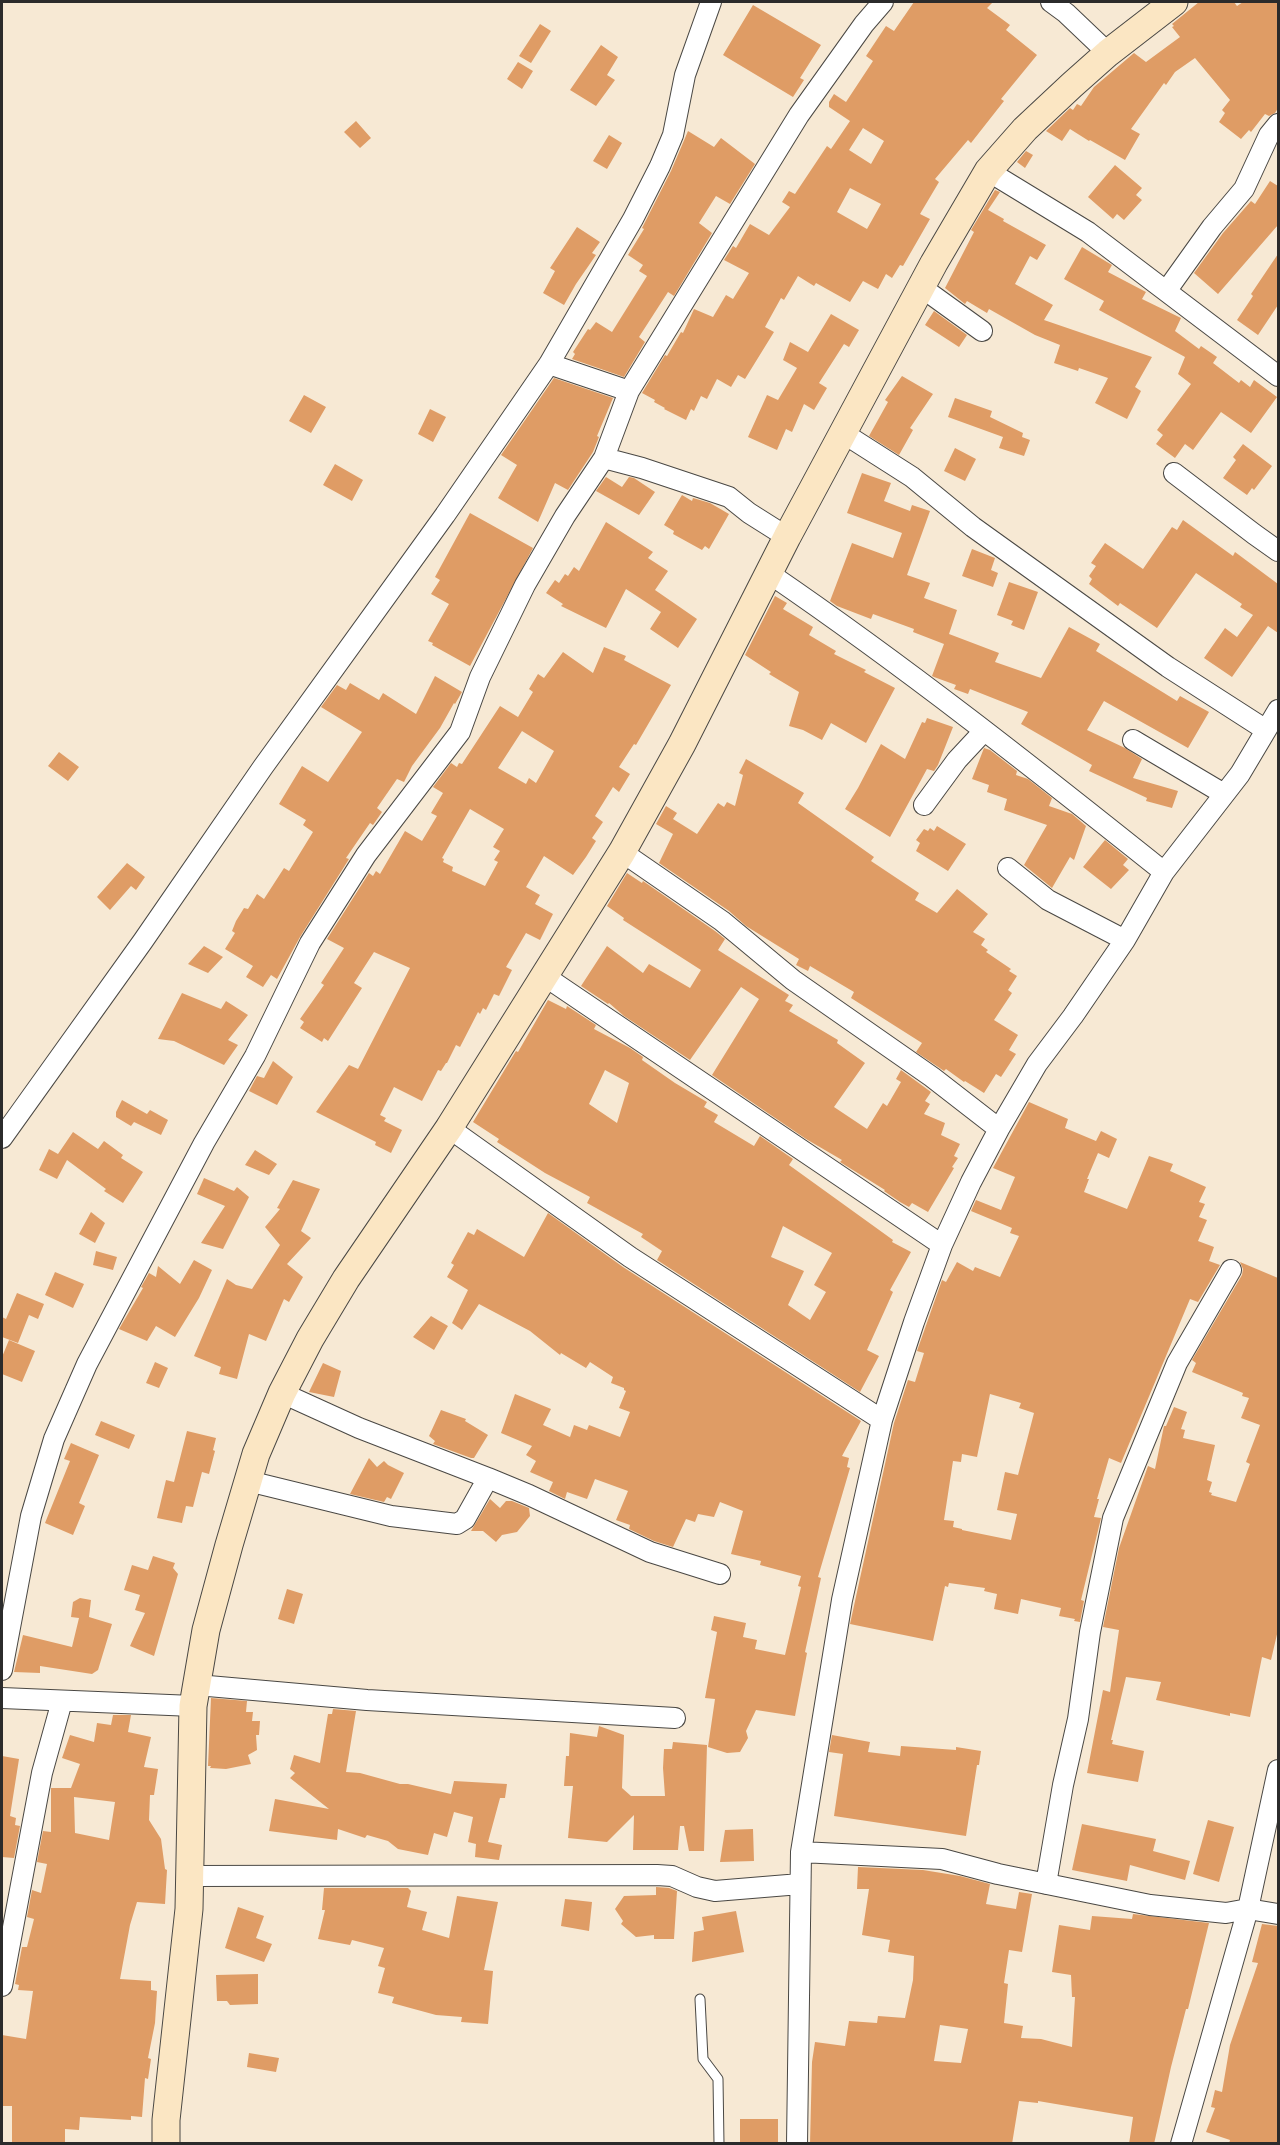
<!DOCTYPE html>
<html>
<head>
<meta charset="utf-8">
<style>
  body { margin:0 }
  #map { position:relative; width:1280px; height:2145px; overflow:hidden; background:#f7e9d4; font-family:"Shantell Sans",sans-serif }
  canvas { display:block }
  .frame { position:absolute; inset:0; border:3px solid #2b2b2b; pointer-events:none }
</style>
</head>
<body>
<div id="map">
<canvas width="1280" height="2145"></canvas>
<div class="frame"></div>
</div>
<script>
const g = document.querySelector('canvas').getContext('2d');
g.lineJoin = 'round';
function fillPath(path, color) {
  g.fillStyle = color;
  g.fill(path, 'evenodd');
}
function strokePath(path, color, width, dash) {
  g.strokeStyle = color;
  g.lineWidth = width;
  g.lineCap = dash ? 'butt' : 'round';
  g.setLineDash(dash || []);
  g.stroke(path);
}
const building = new Path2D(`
  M914 2H993L987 8 1010 25 1006 30 1037 55 1001 99 1004 101 971 143 968 140 935 179 939 182 920 214 930 219 903 266 900 265 892 278 886 274 878 289 863 281 850 302 816 283 814 286 798 276 784 300 781 298 765 327 774 332 745 379 738 375 731 387 717 379 707 399 701 396 694 411 691 409 686 420 664 409 665 408 654 402 655 400 642 393 665 355 667 356 681 332 683 333 694 309 713 317 726 295 733 299 749 273 724 260 733 246 736 248 750 224 769 235 790 207 782 202 789 191 795 194 827 146 831 149 850 121 829 107V102L834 94 846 102 873 61 866 56 886 26 894 31ZM863 128 884 141 871 164 849 150ZM850 188 881 204 867 229 837 212Z
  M1199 2H1234L1237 6 1243 2H1278V108L1275 113 1269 116 1265 114 1251 132 1249 130 1241 139 1219 122 1225 113 1222 110 1230 100 1195 58 1175 72 1166 85 1164 83 1131 129 1140 134 1125 160 1090 140 1089 141 1070 129 1062 141 1046 131 1070 108 1073 110 1077 104 1081 106 1094 87 1134 53 1146 62 1180 37 1172 27 1174 26 1172 24Z
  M753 5 821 45 800 78 804 80 793 97 723 55Z
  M540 24 551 31 531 63 519 56Z
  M601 45 618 57 607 75 615 80 596 106 570 90Z
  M518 62 533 71 522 89 507 79Z
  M356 121 371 138 360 148 344 132Z
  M688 131 714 147 721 138 755 164 730 204 716 196 699 223 712 233 674 296 668 292 639 337 645 342 624 377 572 359 575 354 573 352 588 329 590 330 596 322 612 332 647 276 639 271 643 265 628 255 644 229 642 228 671 171Z
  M609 135 622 143 607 169 593 161Z
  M1026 151 1033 155 1025 168 1017 162Z
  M1115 165 1142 188 1136 195 1142 200 1124 220 1117 214 1113 219 1088 197Z
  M1270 181 1278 186V225L1218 294 1194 273 1223 233 1251 201 1255 204Z
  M995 190 1000 192 988 210 1004 219 1003 221 1046 245 1037 260 1030 256 1015 284 1053 305 1044 320 1152 357 1135 387 1141 391 1127 419 1095 403 1108 378 1079 368 1078 371 1054 363 1060 345 1035 335 989 309 987 313 967 301 965 304 945 288 974 232 971 230Z
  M577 227 600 242 592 253 596 255 576 284 564 305 543 293 555 271 550 268Z
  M1082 247 1112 265 1108 272 1146 292 1142 299 1181 318 1175 331 1199 349 1201 346 1217 357 1213 363 1239 383 1241 380 1250 387 1254 380 1277 397 1251 433 1221 412 1193 450 1185 444 1175 458 1156 444 1163 435 1157 430 1191 384 1178 374 1185 357 1099 310 1104 301 1064 279Z
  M1278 254V305L1258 335 1237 320 1253 296 1251 294Z
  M934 311 967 335 959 347 925 325Z
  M831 314 859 330 849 347 844 344 819 383 827 388 814 410 804 404 792 432 786 429 777 450 748 437 767 395 778 400 797 368 783 360 790 342 808 352Z
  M902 376 933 394 910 428 913 430 899 455 869 436 888 402 885 400Z
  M554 378 613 398 597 436 599 437 593 452 568 490 555 483 538 522 498 498 517 465 501 455Z
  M304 395 326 407 311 433 289 421Z
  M955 398 992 411 990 417 1023 433 1022 437 1030 440 1024 456 999 448 1003 437 948 417Z
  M430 409 446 417 433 442 418 434Z
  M1243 444 1272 466 1254 490 1252 488 1247 495 1223 478 1236 460 1233 457Z
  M955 448 976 459 965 481 944 471Z
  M335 464 363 480 352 501 323 485Z
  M862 473 891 483 884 501 910 511 912 505 930 511 907 575 930 583 924 598 957 610 949 634 999 653 995 662 1041 678 1069 627 1100 644 1096 651 1177 701 1180 696 1209 712 1188 748 1104 701 1087 730 1125 748 1142 759 1133 778 1178 791 1172 808 1146 801 1147 798 1089 771 1092 765 1021 724 1028 712 970 689 968 694 954 689 956 685 934 677 932 676 944 644 913 632 914 629 873 614 871 619 837 606 830 601 852 543 893 558 902 533 847 513Z
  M606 477 622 487 629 477 634 478 655 492 639 515 596 491Z
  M682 495 692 501 693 498 710 503 729 514 709 549 705 546 702 550 673 534 674 531 664 525Z
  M470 513 533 548 470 666 432 645 433 643 428 641 449 604 431 594 440 580 435 577Z
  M1183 520 1233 556 1235 552 1278 584V633L1268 626 1232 677 1204 658 1225 628 1237 637 1253 615 1240 607 1242 604 1196 573 1157 628 1120 603 1118 606 1089 584 1092 579 1089 576 1096 566 1091 563 1105 543 1143 569 1172 527 1177 530Z
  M606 522 653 552 648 558 668 571 655 590 697 619 678 648 650 629 661 612 626 589 606 628 561 606 563 604 546 593 555 580 559 583 565 574 568 576 574 567 579 571Z
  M972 549 995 558 991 570 998 573 993 587 962 576Z
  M1009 582 1038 592 1024 630 1011 625 1013 621 997 615Z
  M775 596 787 603 783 609 813 627 809 635 836 651 834 654 866 670 864 672 895 688 866 743 831 723 822 740 803 730 789 726 799 692 769 674 771 672 745 655Z
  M604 647 626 656 624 660 671 685 636 745 634 744 619 767 630 774 619 792 613 787 595 816 603 822 592 838 596 841 586 857 573 875 544 856 526 887 540 895 535 904 553 914 540 940 526 933 506 967 512 970 499 996 494 994 486 1010 483 1008 480 1014 478 1012 460 1047 456 1045 447 1063H446L441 1071 438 1070 422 1101 394 1087 380 1115 386 1118 384 1121 402 1130 391 1153 375 1145 376 1142 316 1112 349 1065 358 1069 410 968 374 952 354 983 362 988 328 1041 324 1038 322 1042 300 1028 304 1022 300 1019 324 985 321 983 344 948 327 939 369 873 373 876 376 871 380 874 405 831 422 841 437 816 431 813 443 793 433 787 451 763 457 767 459 763 462 764 500 706 518 717 533 692 529 689 538 674 544 678 563 652 593 673ZM522 731 554 751 536 783 529 778 526 784 498 768ZM470 809 504 829 493 847 500 851 494 860 498 862 485 886 452 871 453 867 443 862 444 859 442 858Z
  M435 676 462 692 455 704 454 703 440 728 412 766 404 782 397 779 377 808 382 812 373 825 370 823 346 858 349 859 300 937 277 979 271 975 263 987 246 977 253 966 225 949 235 933 232 931 236 921 244 908 248 909 257 894 264 899 284 868 289 871 313 832 303 825 306 820 279 804 302 766 328 782 362 732 321 707 337 685 346 690 350 683 379 700 383 693 416 714Z
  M927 718 953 727 938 765 934 771 927 769 890 837 845 809 858 788 881 744 905 759 922 722 925 723Z
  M984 748 990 750 1017 771 1016 775 1028 779 1052 798 1049 806 1072 814 1086 826 1074 860 1070 857 1052 888 1024 865 1047 825 1004 810 1007 799 987 792 989 785 972 779Z
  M59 752 79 767 68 781 48 766Z
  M746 759 804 793 798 803 874 857 871 861 919 893 915 900 937 913 957 889 988 914 973 932 985 939 981 945 988 950 986 952 1011 969 1009 971 1017 976 1008 990 1012 993 994 1020 1018 1035 1009 1050 1016 1054 1001 1077 996 1074 984 1093 965 1081 964 1082 946 1069 944 1071 916 1052 922 1043 851 998 854 992 810 966 808 971 796 965 799 959 746 926 729 911 659 863 673 834 656 824 666 806 677 813 673 819 697 834 718 803 724 807 727 802 735 806 743 775 739 773Z
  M937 826 966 844 948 871 916 851 920 843 916 840 924 829 928 831 930 828 934 831Z
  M1105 840 1128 859 1123 865 1129 870 1111 889 1083 867Z
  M127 863 145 877 136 890 131 886 110 910 97 897Z
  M627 873 642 883 643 881 715 931 725 939 718 950 789 995 785 1001 793 1005 789 1011 838 1040 837 1043 865 1063 834 1107 867 1129 883 1103 887 1106 901 1082 896 1079 901 1070 931 1092 925 1101 930 1104 924 1114 945 1123 941 1135 960 1144 954 1156 958 1158 952 1167 954 1168 928 1212 912 1203 909 1207 900 1202 884 1191 885 1190 840 1162 842 1160 806 1139 712 1075 759 999 741 987 690 1060 624 1016 609 1003 608 1004 581 986 607 946 643 973 649 964 690 988 701 970 623 920 624 918 607 906Z
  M204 946 223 957 208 973 188 964Z
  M182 993 221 1009 226 1001 248 1015 228 1040 238 1045 224 1065 174 1041 158 1039Z
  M548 1000 566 1009 567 1006 596 1025 594 1029 630 1048 643 1057 642 1060 675 1083 707 1102 704 1107 718 1115 714 1122 754 1146 760 1136 793 1159 789 1165 893 1240 892 1242 911 1252 890 1290 893 1292 867 1350 879 1356 860 1392 657 1260 662 1251 641 1237 643 1234 587 1203 590 1197 545 1173 497 1142 499 1139 473 1122 516 1051 518 1052ZM605 1070 629 1083 617 1123 589 1104ZM783 1226 832 1253 814 1285 826 1292 810 1320 788 1305 804 1271 771 1257Z
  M273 1061 293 1077 277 1105 249 1091 257 1076 264 1078Z
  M122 1100 147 1114 150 1110 168 1120 161 1135 134 1122 131 1126 116 1117V1112Z
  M1029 1102 1068 1119 1065 1128 1096 1141 1101 1131 1117 1139 1109 1158 1098 1153 1087 1179H1089L1084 1192 1127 1209 1149 1156 1173 1164 1170 1171 1206 1187 1199 1202 1205 1204 1199 1217 1207 1220 1198 1241 1214 1247 1209 1261 1220 1265 1198 1302 1190 1299 1121 1463 1109 1458 1097 1499H1099L1094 1517 1101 1518 1081 1600 1084 1601 1080 1622 1074 1621 1075 1619 1059 1616 1061 1608 1021 1599 1018 1614 994 1609 997 1594 984 1591 985 1588 949 1583 948 1587 945 1586 933 1641 850 1624 894 1423 908 1380 915 1382 924 1353 917 1351 942 1280 946 1282 957 1262 973 1271 975 1267 1000 1277 1019 1236 1010 1233 1012 1228 971 1211 976 1200 1001 1210 1015 1177 993 1168ZM990 1394 1021 1403 1019 1408 1034 1413 1018 1475 1005 1472 997 1510 1017 1514 1011 1540 962 1530V1529L953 1527 954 1521 944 1520 953 1461 961 1462 962 1454 977 1457Z
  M73 1132 98 1149 104 1141 123 1155 121 1158 143 1172 123 1203 104 1191 106 1189 67 1160 57 1179 39 1170 49 1149 58 1154Z
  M255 1150 277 1164 269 1175 245 1165Z
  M204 1178 234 1191 237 1187 249 1197 223 1249 201 1243 225 1206 197 1194Z
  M293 1180 320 1189 301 1231 311 1238 287 1264 303 1277 289 1302 284 1299 266 1341 249 1334 237 1379 219 1374 221 1367 194 1356 227 1279 236 1285 252 1289 280 1245 265 1227 280 1209 277 1208Z
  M91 1212 105 1223 95 1243 79 1234Z
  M548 1213 623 1267 861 1421 842 1456 849 1458 847 1467 850 1468 818 1577 821 1578 805 1652 807 1653 795 1716 756 1710 746 1731 748 1738 740 1752 727 1753 708 1747 715 1699 705 1698 717 1632 711 1630 714 1616 746 1623 743 1637 757 1640 755 1649 785 1655 801 1587 798 1586 801 1576 760 1565 761 1561 731 1554 743 1511 720 1502 714 1517 698 1514 695 1522 686 1519 673 1547 654 1541 629 1529 630 1525 616 1520 628 1491 595 1479 587 1499 567 1492 565 1499 549 1491 553 1482 530 1472 536 1461 526 1455 532 1446 501 1433 515 1394 551 1409 543 1425 570 1437 574 1425 587 1430 589 1425 620 1437 630 1412 619 1408 626 1391 624 1390V1388L611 1383 613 1377 590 1362 586 1368 561 1353 560 1355 530 1331 479 1304 462 1330 452 1323 468 1290 447 1277 454 1265 451 1263 468 1232 474 1235 477 1229 524 1257Z
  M96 1251 117 1257 113 1270 93 1265Z
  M194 1260 212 1270 199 1298 175 1337 156 1326 147 1341 119 1329 143 1288 141 1287 149 1273 156 1277 158 1266 180 1284Z
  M1240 1262 1278 1278V1630L1271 1660 1262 1657 1250 1717 1230 1713V1716L1156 1700 1161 1682 1126 1677 1111 1740H1113L1112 1744 1144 1751 1138 1782 1087 1773 1103 1690 1110 1692 1119 1630 1103 1627 1119 1548 1148 1466 1155 1469 1164 1426H1166L1174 1407 1187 1412 1181 1429 1185 1430 1183 1438 1215 1445 1207 1480 1212 1482 1209 1492 1212 1493 1211 1495 1236 1502 1250 1464 1246 1462 1260 1425 1241 1418 1249 1398 1242 1396 1243 1393 1192 1372 1196 1363 1192 1360 1242 1275 1243 1269Z
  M55 1272 84 1284 73 1308 45 1295Z
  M17 1293 44 1304 38 1319 29 1315 18 1343 2 1337V1317L6 1319Z
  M431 1316 448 1326 434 1350 413 1337Z
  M9 1340 35 1351 22 1382 2 1374V1357Z
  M155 1362 168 1368 159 1388 146 1383Z
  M323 1363 341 1371 334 1397 309 1392Z
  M441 1410 466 1419 465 1421 488 1435 474 1458H471L433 1444 435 1441 429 1436Z
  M101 1421 135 1435 129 1449 95 1435Z
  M187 1431 216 1438 213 1450 215 1451 209 1474 202 1472 193 1507 186 1506 182 1523 157 1518 166 1480 174 1482Z
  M71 1443 99 1455 79 1503 85 1506 73 1535 45 1523 70 1461 64 1459Z
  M369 1458 377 1467 384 1461 388 1465 404 1473 391 1499 387 1497 384 1502 350 1494Z
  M490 1499 500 1508 506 1501H512L529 1508 530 1516 517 1532 502 1535 496 1542 483 1531H471Z
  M153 1556 175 1563 173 1568 178 1574 154 1656 130 1646 145 1613 135 1610 140 1595 124 1590 132 1565 148 1570Z
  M287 1589 303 1594 294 1624 278 1619Z
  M80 1598 91 1600 89 1617 112 1624 98 1670 92 1674 40 1666V1673L14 1672 23 1635 72 1647 79 1618 71 1617 73 1602Z
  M211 1698 247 1701 246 1712H253L252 1721H260L259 1735H256L257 1750 248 1755 251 1764 226 1769 210 1768 211 1766H208Z
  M333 1709 356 1711 346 1772 360 1773 400 1784H408L451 1794 454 1781 507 1784 505 1798H500L488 1842 502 1845 499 1860 475 1857 476 1844 468 1842 473 1817 454 1812 447 1837 434 1833 428 1855 398 1849 388 1841 367 1835 365 1838 338 1829 337 1840 269 1831 275 1799 329 1809 290 1778 295 1773 290 1769 294 1755 320 1763 328 1714H332Z
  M113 1715H131L128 1732 151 1737 144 1767 158 1769 154 1795H150L149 1820 161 1839 165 1869 167 1870 165 1904 137 1902 130 1925 120 1979 151 1981V1990L157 1991 155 2023 148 2058 151 2059 148 2079 145 2078 142 2117 131 2116V2120L80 2117 79 2130 65 2129V2144H12V2106H2V2035L26 2039 33 1991 18 1990 19 1985 15 1984 22 1947H27L34 1919 27 1917 32 1890 41 1893 47 1864 37 1862 43 1831 51 1832V1788H71L80 1764 62 1758 70 1735 94 1742 97 1723 111 1725ZM74 1797 115 1802 109 1840 75 1833Z
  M599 1726 624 1735 622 1788 631 1796H665L663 1768 664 1749H672L673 1742 707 1745 704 1851H689L684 1826H680L678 1850H633L634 1815 607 1842 568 1838 573 1786H564L566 1756H569L570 1733 597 1737Z
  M832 1735 870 1742 868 1752 900 1756 901 1746 956 1750V1747L981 1751 979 1765H977L966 1836 834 1816 843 1754 829 1752Z
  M2 1756 19 1759 10 1816 16 1818 15 1825 20 1826 14 1858 2 1857Z
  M1208 1820 1234 1827 1219 1882 1193 1874Z
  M1082 1824 1156 1839 1153 1851 1190 1861 1185 1880 1130 1865 1127 1881 1072 1870Z
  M753 1829 754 1861 720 1862 725 1830Z
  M858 1867 923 1870 960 1876 990 1884 986 1904 1016 1909 1019 1892 1032 1894 1022 1952 1009 1950 1004 1983 1008 1984 1004 2023 1023 2026 1021 2038 1041 2039 1072 2047 1075 1997H1072L1071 1975 1052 1972 1059 1925 1090 1930 1092 1916 1132 1919 1133 1914 1209 1923 1188 2009H1186L1171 2067 1154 2144H1129L1133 2117 1038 2101V2103L1019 2101 1012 2144H810L812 2062 815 2042 845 2046 849 2021 877 2023 878 2016 905 2018 913 1980 914 1956 888 1952 890 1940 862 1935 869 1889H857ZM940 2025 968 2029 961 2063 934 2061Z
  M656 1887 669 1888 677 1891 674 1939H654V1935L636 1937 621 1924 623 1921 615 1909 624 1896 656 1895Z
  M324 1888H408L411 1891 407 1907 427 1912 422 1930 449 1938 457 1896 498 1902 484 1970 493 1971 488 2024 461 2022 462 2017 436 2015 392 2003 394 1997 378 1993 385 1968 378 1966 384 1948 352 1940 350 1945 318 1939 325 1910H322Z
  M565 1899 592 1902 589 1931 561 1926Z
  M238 1907 264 1916 256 1938 272 1944 264 1962 225 1948Z
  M736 1911 744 1952 692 1962 694 1932 704 1930 702 1917Z
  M1262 1924 1278 1926V2144H1229L1230 2140 1206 2132 1215 2108 1211 2107 1215 2090 1222 2092 1230 2045 1258 1963 1252 1962Z
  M258 1974V2004L230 2005 227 2001H217L216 1975Z
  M249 2053 279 2058 276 2072 247 2067Z
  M740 2119H778V2144H740Z`);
const service = new Path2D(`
  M700 1999 703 2059 718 2079 719 2144`);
const minor = new Path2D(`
  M1051 2 1066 13 1108 53
  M988 171 1088 232 1278 376
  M921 287 982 331
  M1167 290 1212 227 1244 189 1269 135 1278 124
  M549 364 629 391
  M843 433 912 477 973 527 1168 667 1266 730
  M604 458 642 468 729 497 749 513 787 537
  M1174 473 1254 534 1278 551
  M770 574C906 667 1035 769 1164 872
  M1133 740 1224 794
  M924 805 957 760 984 731
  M622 852 722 921 793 980 932 1077 999 1129
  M1008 868 1048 900 1125 940
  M543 975 942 1245
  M449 1128 630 1257 882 1420
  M2 1138 143 941 263 767 445 515 549 364 633 219 660 166 673 135 685 75 711 2
  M282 1393 359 1428 488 1478
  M248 1481 391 1516 457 1524 465 1519 488 1478 529 1495 650 1552 720 1574
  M2 1670 31 1516 54 1439 87 1364 204 1143 255 1056 310 943 366 855 460 732 480 677 525 585 565 516 604 458 629 391 799 115 864 24 883 2
  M197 1685 367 1700 675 1718
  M2 1698 193 1706
  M801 1852 942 1859 998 1874 1150 1905 1226 1913 1248 1909 1278 1914
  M190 1876 657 1875 672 1876 697 1887 715 1891 800 1884
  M1046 1884 1063 1785 1078 1719 1090 1632 1113 1518 1177 1363 1231 1270
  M2 1986 42 1773 62 1701
  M797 2144 801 1852 842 1600 882 1420 914 1322 942 1245 971 1182 999 1129 1037 1064 1073 1016 1125 940 1164 872 1240 774 1278 710
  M1181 2144 1248 1909 1278 1770`);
const secondary = new Path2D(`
  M166 2144V2120L189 1909 193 1706 206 1630 229 1545 256 1454 282 1393 310 1339 346 1279 449 1128 622 852 682 744 787 537 934 263 988 171 1025 129 1072 85 1108 53 1174 2`);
fillPath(building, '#df9c65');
strokePath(service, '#4a4844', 11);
strokePath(minor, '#4a4844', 22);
strokePath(secondary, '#4a4844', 29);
strokePath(service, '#fff', 9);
strokePath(minor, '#fff', 20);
strokePath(secondary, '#fbe6c3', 27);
</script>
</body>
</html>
